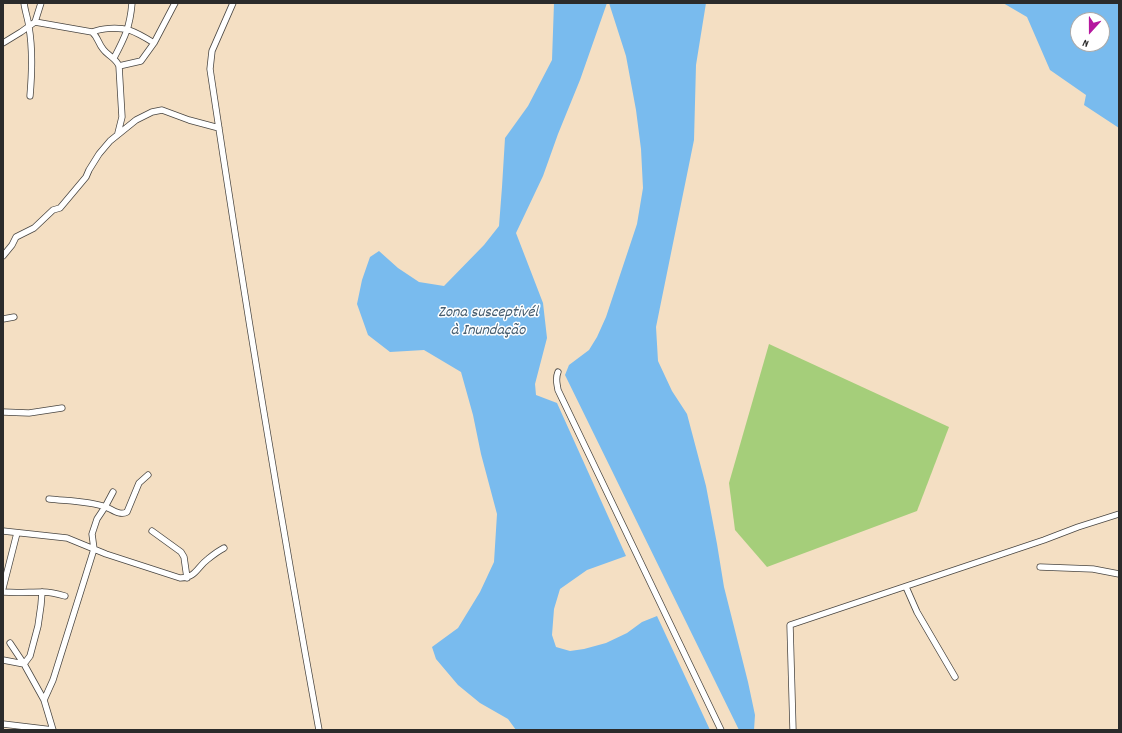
<!DOCTYPE html>
<html>
<head>
<meta charset="utf-8">
<style>
  body { margin:0 }
  #map { position:relative; width:1122px; height:733px; overflow:hidden; background:#f4dfc3; font-family:Dekko,sans-serif }
  canvas { display:block }
  .frame { position:absolute; inset:0; border:4px solid #2b2b2b; pointer-events:none }
  .north { position:absolute; left:1070px; top:12px; width:40px; height:40px; box-sizing:border-box; background:#fff; border:1px solid #aaa; border-radius:50%; rotate:201deg; font-size:11px; font-weight:700; line-height:16px; text-align:center; color:#2b2b2b }
  .north::after { content:''; display:block; margin:auto; width:14px; height:18px; background:#b5179e; clip-path:polygon(50% 0,100% 100%,50% 72%,0 100%) }
</style>
</head>
<body>
<div id="map">
<canvas width="1122" height="733"></canvas>
<div class="frame"></div>
<div class="north">N</div>
</div>
<script>
const g = document.querySelector('canvas').getContext('2d');
g.lineJoin = 'round';
function fillPath(path, color) {
  g.fillStyle = color;
  g.fill(path, 'evenodd');
}
function strokePath(path, color, width, dash) {
  g.strokeStyle = color;
  g.lineWidth = width;
  g.lineCap = dash ? 'butt' : 'round';
  g.setLineDash(dash || []);
  g.stroke(path);
}
function write(font, color, halo, rows, align = 'center') {
  g.font = font + ' Dekko,sans-serif';
  g.lineWidth = 3;
  g.setLineDash([]);
  g.textBaseline = 'middle';
  g.strokeStyle = halo;
  g.fillStyle = color;
  for (const [text, x, y, turn = 0] of rows) {
    g.save();
    g.translate(x, y);
    g.rotate((+turn || 0) * Math.PI / 180);
    g.textAlign = isNaN(turn) ? turn : align;
    if (halo) g.strokeText(text, 0, 0);
    g.fillText(text, 0, 0);
    g.restore();
  }
}
const green = new Path2D(`
  M769 344 949 427 917 511 767 567 735 530 729 483Z`);
const water = new Path2D(`
  M554 3H607L580 80 558 134 543 176 516 233 543 303 547 338 535 384 536 395 557 403 626 556 587 570 560 589 554 609 552 635 556 647 570 651 584 649 606 643 627 633 642 622 657 616 710 730H516L508 719 480 703 458 685 436 659 432 647 458 628 480 592 494 562 497 514 481 454 473 415 461 372 424 350 390 352 368 335 357 304 362 280 370 257 379 251 398 268 419 282 444 286 484 245 499 226 502 187 505 138 528 106 552 60Z
  M609 3H706L696 65 694 140 656 327 658 361 672 391 687 414 706 486 717 544 724 587 748 682 755 715 754 730H739L565 375 569 365 589 350 597 337 606 317 637 224 643 188 641 149 636 110 626 56Z
  M1003 3H1119V128L1084 105 1086 95 1050 70 1027 17ZM1078 20H1102V44H1078Z`);
const minor = new Path2D(`
  M24 3C25 11 28 19 29 27 33 50 32 73 30 96
  M233 3 212 51 210 69C243 290 279 510 319 730
  M35 22 92 32C98 37 98 43 103 49 108 56 116 58 119 66L122 117 118 133
  M92 32C102 28 118 27 129 30 138 33 146 38 154 43
  M3 43 21 32 35 22 41 3
  M114 58C125 37 130 27 132 3
  M119 66 141 61 154 43 175 3
  M3 256 12 245 16 237 34 228 53 210 60 208 86 177 89 170 99 154 110 141 136 120 152 112 162 110 189 120 219 128
  M3 319 14 317
  M558 372C555 379 557 383 558 390L721 730
  M3 412 29 413 62 408
  M49 499C67 501 88 501 106 507 113 510 120 516 127 512L139 483 148 475
  M3 531 67 538 106 554 180 578C197 577 196 568 208 559 213 555 218 551 224 548
  M152 531 181 552 184 557 187 578
  M1040 567 1093 569 1119 574
  M906 587 917 612 955 677
  M3 588 17 533
  M3 592C16 593 29 592 43 592 50 592 58 594 65 596
  M10 643 24 664 30 656 38 626 41 605 42 592
  M3 660 24 664 44 700 53 730
  M44 700 53 680 94 549 92 534 97 519 105 507 113 492
  M3 724 53 730
  M793 730 790 625 1044 540 1078 527 1119 514`);
const waterNames = [
  ["Zona susceptivél",488,314],
  ["à Inundação",488,332]
];
fillPath(green, '#a5ce7a');
fillPath(water, '#79bbee');
strokePath(minor, '#494642', 7);
strokePath(minor, '#fff', 5.5);
write('italic 16px', '#465d6f', '#fff', waterNames);
</script>
</body>
</html>
